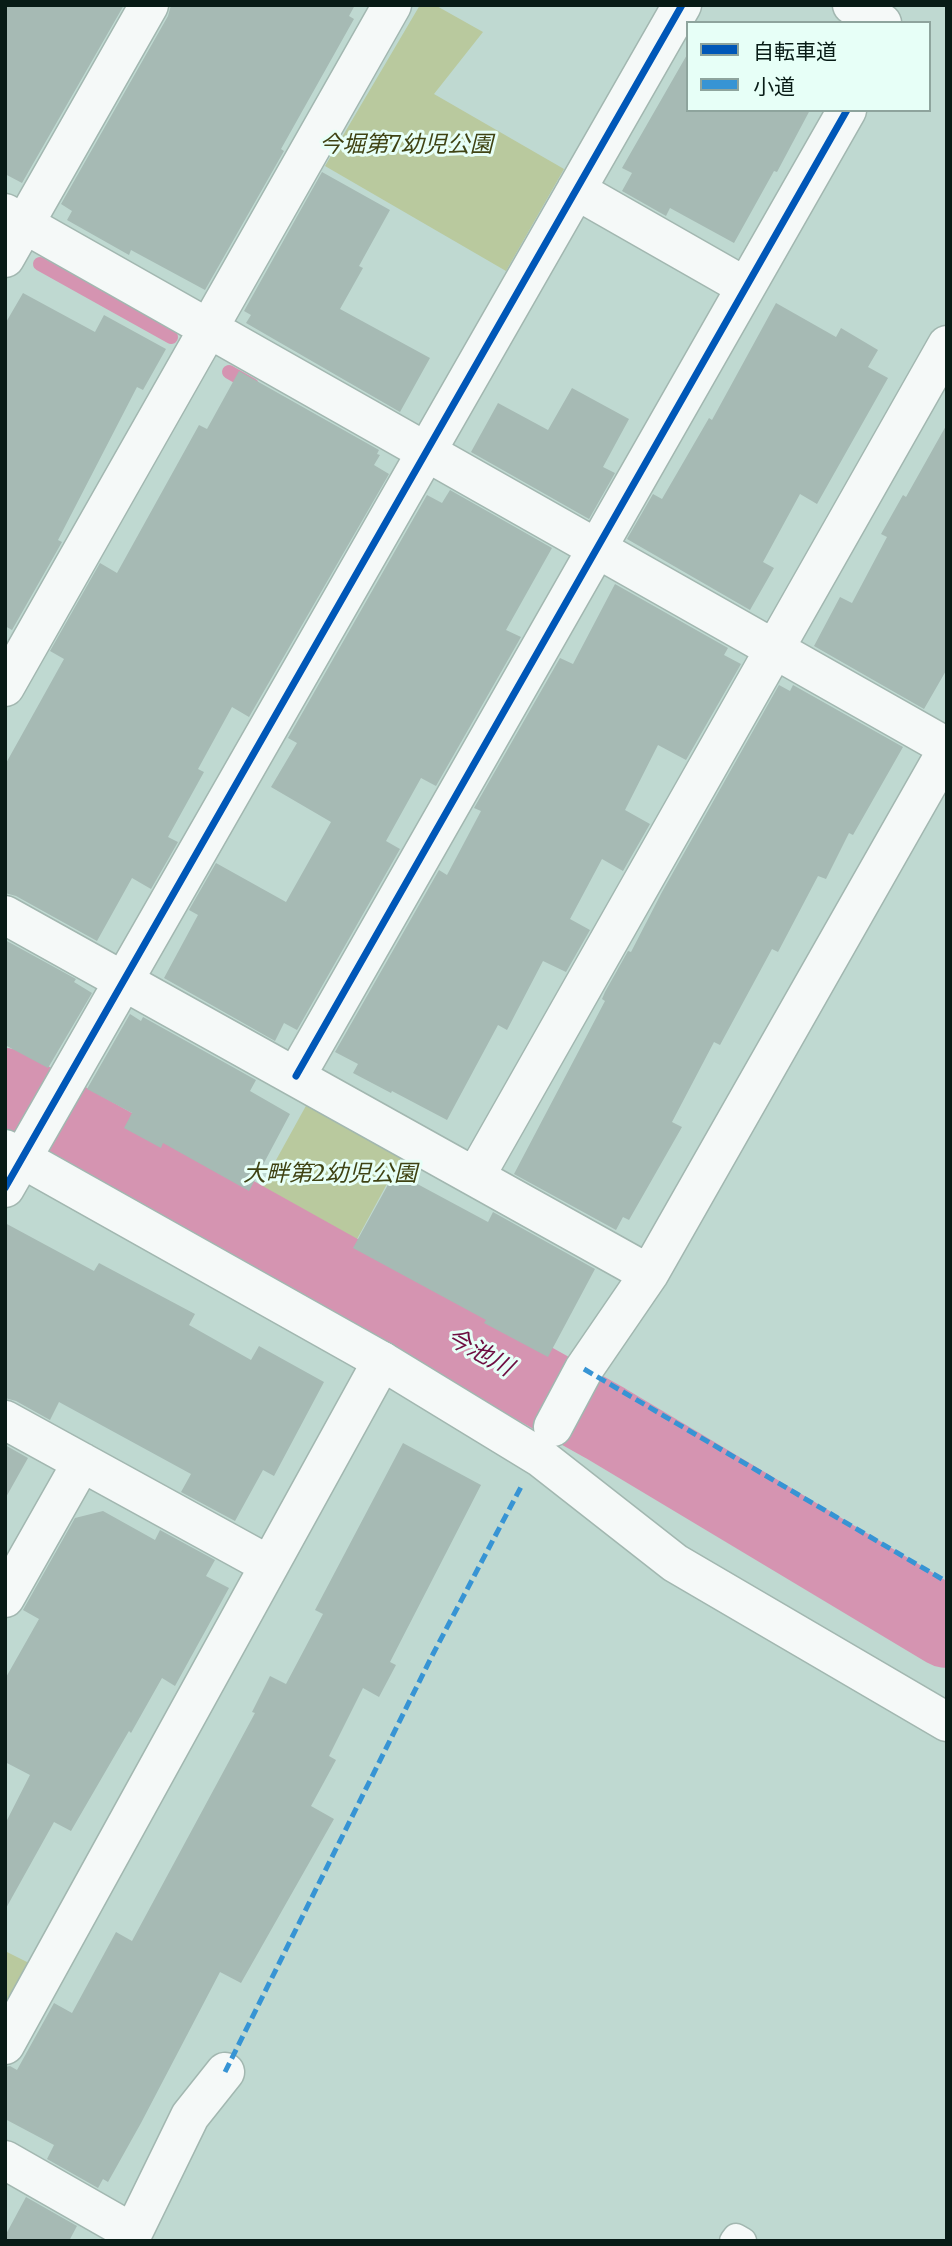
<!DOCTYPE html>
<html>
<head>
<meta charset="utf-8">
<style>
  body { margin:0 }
  #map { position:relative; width:952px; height:2246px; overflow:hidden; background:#bfd9d1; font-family:Merriweather,"Noto Sans JP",serif }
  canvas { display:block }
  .frame { position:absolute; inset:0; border:7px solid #081b16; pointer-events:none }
  .legend { position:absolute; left:686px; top:21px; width:245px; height:91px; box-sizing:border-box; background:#e7fff7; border:2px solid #8ea49d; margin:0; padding:9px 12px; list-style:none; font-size:21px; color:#081b16 }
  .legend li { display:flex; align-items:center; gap:14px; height:35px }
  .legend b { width:35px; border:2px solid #8ea49d }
</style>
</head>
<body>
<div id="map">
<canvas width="952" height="2246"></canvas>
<div class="frame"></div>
<ul class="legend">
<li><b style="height:9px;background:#0057b8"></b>自転車道</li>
<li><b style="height:9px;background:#3794d4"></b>小道</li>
</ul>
</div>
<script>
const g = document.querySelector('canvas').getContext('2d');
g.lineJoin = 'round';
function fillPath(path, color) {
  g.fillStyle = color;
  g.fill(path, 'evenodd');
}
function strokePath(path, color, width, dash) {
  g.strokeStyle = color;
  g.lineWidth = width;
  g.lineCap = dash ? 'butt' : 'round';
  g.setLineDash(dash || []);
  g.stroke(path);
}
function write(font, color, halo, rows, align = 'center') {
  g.font = font + ' Merriweather,"Noto Sans JP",serif';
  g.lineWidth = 6;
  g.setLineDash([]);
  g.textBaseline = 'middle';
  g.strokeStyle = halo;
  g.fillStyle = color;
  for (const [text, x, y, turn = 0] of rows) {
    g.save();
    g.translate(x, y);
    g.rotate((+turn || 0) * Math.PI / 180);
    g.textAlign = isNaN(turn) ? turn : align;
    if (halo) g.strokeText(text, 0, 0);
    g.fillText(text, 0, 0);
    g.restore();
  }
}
const green = new Path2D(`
  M420 5H435L483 32 434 94 564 169 506 271 325 166Z
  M313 1093 407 1147 350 1252 254 1200Z
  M5 1951 31 1964 5 2012Z`);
const stream = new Path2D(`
  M40 264 171 337
  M229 372 252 385`);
const river = new Path2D(`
  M5 1088 605 1423 947 1628`);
const building = new Path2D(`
  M5 5H124L22 183 5 174Z
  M171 5H355L349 16 354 19 281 149 284 151 205 290 131 250 129 255 67 220 72 211 61 204 168 16Z
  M688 53V110H810L777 172 774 171 734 243 670 208 666 216 622 191 632 173 622 168Z
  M322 172 390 210 359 266 363 268 340 309 430 358 400 412 246 323 251 315 244 311Z
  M23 293 95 332 104 315 166 349 143 390 137 387 58 540 62 542 12 630 5 626V324Z
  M776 303 836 337 841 328 878 350 868 367 888 378 817 504 800 494 763 562 774 568 750 610 627 539 653 494 662 499 709 418 712 420Z
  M239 371 379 450 377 454 380 455 374 465 389 474 249 717 232 707 198 769 204 772 168 837 178 842 151 889 132 878 97 941 16 896 5 893V765L64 659 50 651 100 563 117 573 199 425 207 429Z
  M572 388 629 419 603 467 615 473 589 519 471 452 498 403 548 430Z
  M947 424V669L924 709 814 646 840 597 852 603 887 537 881 534 903 495 906 497Z
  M450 490 552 548 506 630 521 637 436 786 421 778 386 841 400 849 297 1030 284 1023 275 1041 164 978 198 915 189 910 216 863 286 902 331 822 271 787 297 743 288 738 427 495 442 503Z
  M615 584 728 648 724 655 741 664 686 760 658 745 625 810 650 824 623 871 602 859 570 919 590 930 566 972 543 961 507 1030 498 1025 447 1120 392 1091 391 1093 353 1073 358 1064 335 1052 439 870 447 875 481 811 474 808 560 658 573 664Z
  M779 685 790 691 793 685 903 747 853 835 849 833 826 879 818 876 778 952 772 949 720 1045 714 1042 672 1122 682 1127 629 1220 623 1217 616 1230 514 1174 605 1001 602 999 605 992 628 951 631 952 662 892Z
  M5 940 76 979 74 982 92 993 48 1068 5 1045Z
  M130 1014 141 1021 143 1017 256 1080 250 1091 290 1114 249 1191 163 1143 161 1148 124 1128 132 1113 87 1089Z
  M395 1172 488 1222 493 1212 595 1269 548 1357 484 1323 486 1320 353 1248Z
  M5 1223 94 1271 99 1263 195 1314 189 1325 251 1360 259 1346 324 1382 274 1476 263 1470 235 1521 181 1492 191 1474 59 1402 50 1420 16 1401 5 1398Z
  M403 1443 481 1485 390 1662 396 1665 379 1697 363 1688 329 1756 336 1760 311 1806 334 1819 241 1983 220 1972 141 2123 108 2182 103 2179 98 2188 47 2159 54 2145 5 2119V2067L10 2066 17 2070 54 2003 72 2013 116 1932 132 1941 255 1713 252 1712 270 1676 286 1684 323 1614 315 1610Z
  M5 1445 28 1458 5 1499Z
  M103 1511 155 1540 160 1530 215 1560 206 1576 229 1588 175 1686 162 1678 131 1733 129 1731 71 1831 54 1822 5 1910V1824L30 1775 5 1762V1679L39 1619 23 1610 75 1518Z
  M26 2197 77 2226 69 2241H5V2236Z`);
const lane = new Path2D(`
  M733 2241 736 2237 743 2241`);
const street = new Path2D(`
  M852 5 882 23
  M576 190 746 287
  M5 213 947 747
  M5 258 149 5
  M5 687 392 5
  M5 915 649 1274
  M296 1076 847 110
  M475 1177 947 345
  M5 1188 682 5
  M5 1420 269 1565
  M553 1427 584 1369 649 1274 947 750
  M5 1598 82 1462
  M5 2045 382 1361
  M5 2160 133 2233
  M129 2241 190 2116 225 2072`);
const secondary = new Path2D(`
  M5 1149 382 1361 541 1458 675 1563 947 1722`);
const quiet = new Path2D(`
  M584 1369 947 1582
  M225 2072 433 1654 522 1485`);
const cycleway = new Path2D(`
  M296 1076 847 110
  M5 1188 682 5`);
const parkNames = [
  ["今堀第7幼児公園",406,145],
  ["大畔第2幼児公園",330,1174]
];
const waterNames = [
  ["今池川",479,1353,29]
];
fillPath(green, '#b9c99e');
strokePath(stream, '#d594b1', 14);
strokePath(river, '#d594b1', 80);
fillPath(building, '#a6bab4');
strokePath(lane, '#a2b7b0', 29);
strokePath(street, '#a2b7b0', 41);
strokePath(secondary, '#a2b7b0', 41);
strokePath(lane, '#f5f9f8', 26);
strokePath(street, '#f5f9f8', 38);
strokePath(secondary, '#f5f9f8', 38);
strokePath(quiet, '#3794d4', 5, [10, 5]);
strokePath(cycleway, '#0057b8', 7);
write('italic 23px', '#3f4313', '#e7fff7', parkNames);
write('italic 24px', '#6e0d41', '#e7fff7', waterNames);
</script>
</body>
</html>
